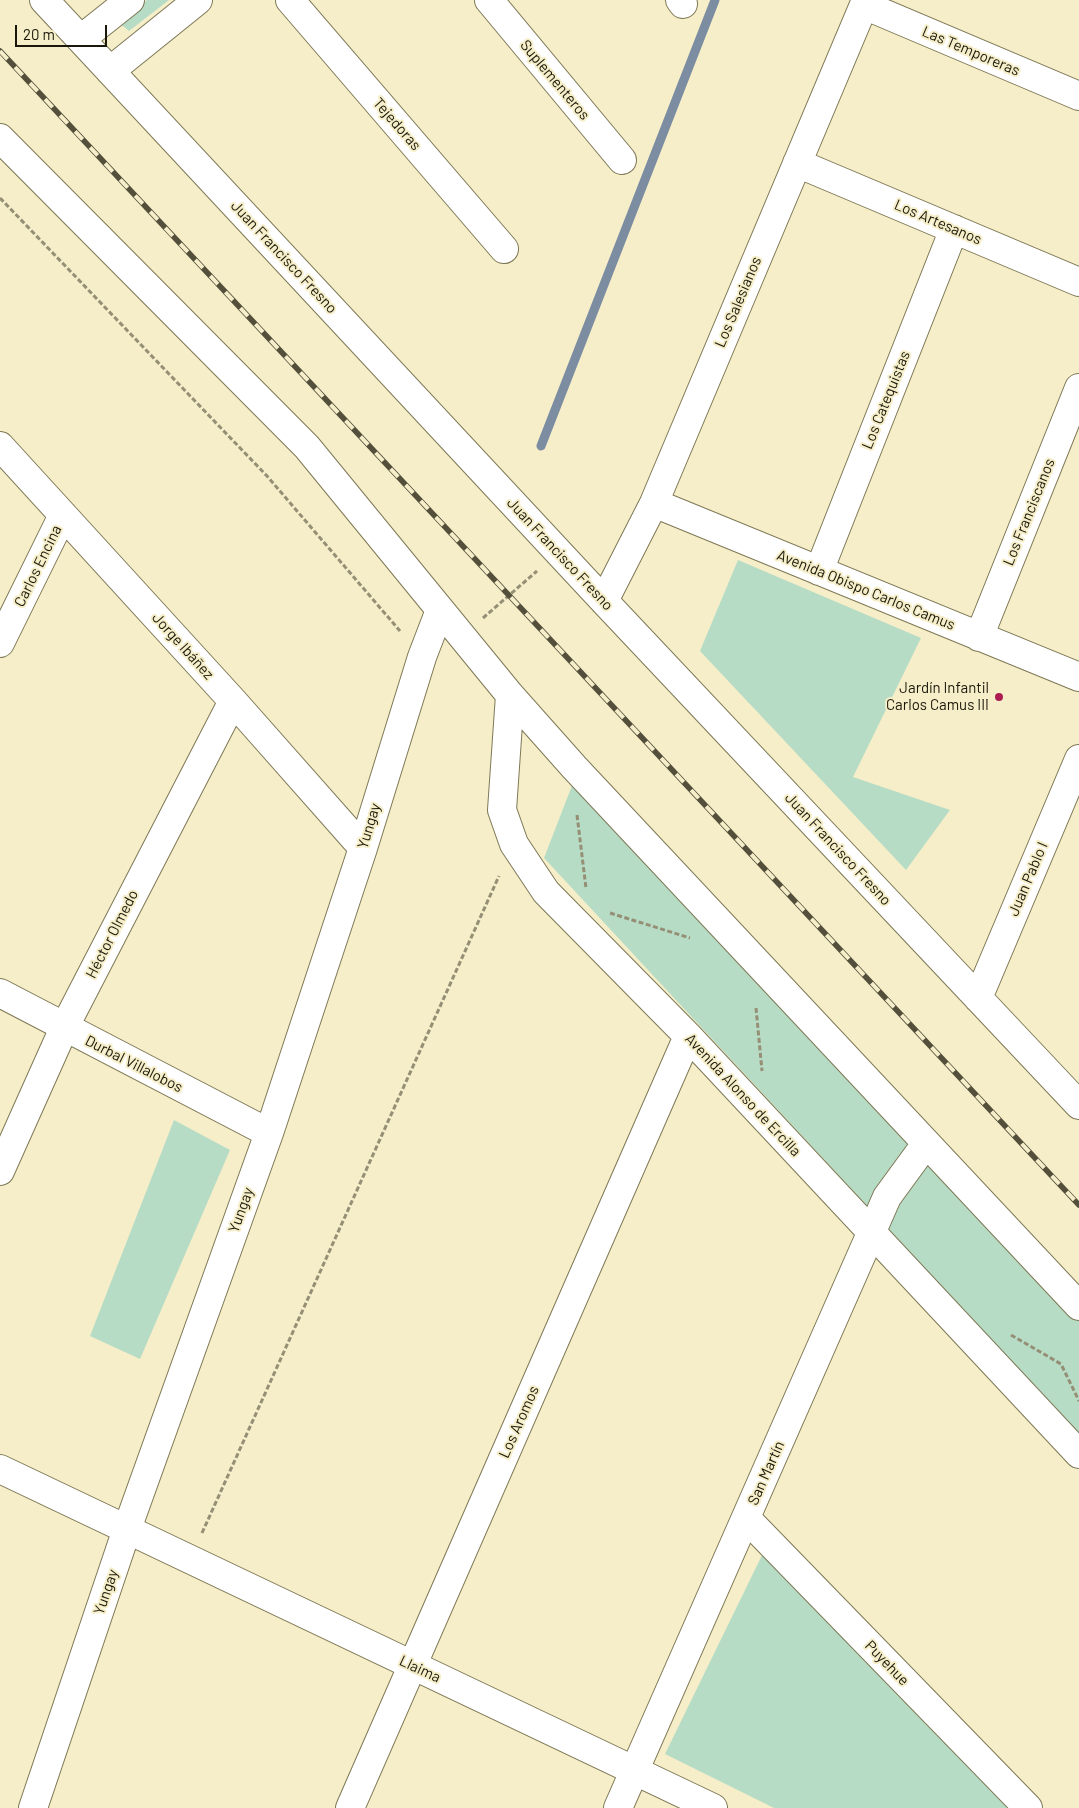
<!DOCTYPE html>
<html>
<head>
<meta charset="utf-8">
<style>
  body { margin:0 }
  #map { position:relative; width:1079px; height:1808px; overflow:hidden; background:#f5eec9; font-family:Barlow,sans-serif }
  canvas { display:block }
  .scale { position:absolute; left:15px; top:25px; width:92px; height:22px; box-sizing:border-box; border:2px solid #1b180b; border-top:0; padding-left:6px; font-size:15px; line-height:18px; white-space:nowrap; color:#1b180b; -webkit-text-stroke:4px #f5eec9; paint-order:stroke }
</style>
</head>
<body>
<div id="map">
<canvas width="1079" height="1808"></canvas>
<div class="scale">20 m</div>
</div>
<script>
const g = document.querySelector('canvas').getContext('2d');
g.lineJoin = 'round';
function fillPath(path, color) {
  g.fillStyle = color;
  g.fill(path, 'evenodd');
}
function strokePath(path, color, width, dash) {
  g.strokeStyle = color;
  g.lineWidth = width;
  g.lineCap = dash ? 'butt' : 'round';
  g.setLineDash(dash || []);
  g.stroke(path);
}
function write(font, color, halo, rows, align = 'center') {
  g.font = font + ' Barlow,sans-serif';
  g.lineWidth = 4;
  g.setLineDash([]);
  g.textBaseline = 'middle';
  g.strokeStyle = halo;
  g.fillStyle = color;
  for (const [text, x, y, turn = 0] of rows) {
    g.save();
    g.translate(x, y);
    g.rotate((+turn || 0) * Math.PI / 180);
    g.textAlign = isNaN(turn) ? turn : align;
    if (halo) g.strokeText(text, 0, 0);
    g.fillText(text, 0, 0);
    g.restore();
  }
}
const green = new Path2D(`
  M147 0H169L129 31 118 22Z
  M738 560 921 638 853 777 950 810 906 870 700 651Z
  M573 783 1079 1320V1434L544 858Z
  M174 1120 230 1150 140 1359 90 1336Z
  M766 1547 1011 1808H774L665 1754Z`);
const stream = new Path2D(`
  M541 446 715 0`);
const path = new Path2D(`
  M0 198 267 476 400 631
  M483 618 537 571
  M577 815 586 888
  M610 913 690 938
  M756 1008 762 1071
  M1011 1335 1061 1364 1079 1401
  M202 1533 499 876`);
const street = new Path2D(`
  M44 0 604 601 1079 1105
  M290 0 504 249
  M489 0 622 160
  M680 0 683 4
  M864 5 1079 96
  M81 39 130 0
  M110 71 198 0
  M0 138 307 447 510 695 574 767 1079 1306
  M797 163 1079 282
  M0 446 233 701 363 848
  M654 503 1079 677
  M819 571 954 229
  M604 601 654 503 866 0
  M979 637 1079 388
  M0 643 63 515
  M510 695 502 810 514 844 546 892 688 1036 1079 1454
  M0 993 269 1133
  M978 998 1079 759
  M0 1171 64 1028 233 701
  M0 1469 713 1808
  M746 1518 1028 1808
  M33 1808 127 1529 269 1133 363 848 422 657 440 610
  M350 1808 688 1036
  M618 1808 887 1197 925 1145`);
const rail = new Path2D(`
  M0 51 1079 1205`);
const markers = [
  [999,697,5,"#ac1c54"]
];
const streetNames = [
  ["Las Temporeras",971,51,23],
  ["Suplementeros",555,80,50],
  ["Tejedoras",397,124,49],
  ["Los Artesanos",938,222,23],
  ["Juan Francisco Fresno",284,257,47],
  ["Los Salesianos",738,302,-67],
  ["Los Catequistas",886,400,-68],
  ["Los Franciscanos",1029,512,-68],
  ["Juan Francisco Fresno",560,554,47],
  ["Carlos Encina",38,566,-64],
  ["Avenida Obispo Carlos Camus",866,590,22],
  ["Jorge Ibáñez",183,646,48],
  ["Yungay",369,826,-73],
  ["Juan Francisco Fresno",838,849,47],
  ["Juan Pablo I",1028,879,-67],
  ["Héctor Olmedo",112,934,-63],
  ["Durbal Villalobos",134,1064,27],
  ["Avenida Alonso de Ercilla",743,1095,47],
  ["Yungay",241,1210,-70],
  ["Los Aromos",519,1422,-66],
  ["San Martín",766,1473,-66],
  ["Yungay",106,1592,-71],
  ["Puyehue",887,1663,46],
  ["Llaima",420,1669,25]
];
const poiNames = [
  ["Jardín Infantil",989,688],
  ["Carlos Camus III",989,705]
];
fillPath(green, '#b7dcc6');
strokePath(stream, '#7c8ca1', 9);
strokePath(street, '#7e7856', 30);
strokePath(path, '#948f75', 3, [5, 2.5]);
strokePath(street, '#fff', 28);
strokePath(rail, '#534f3b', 5.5);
strokePath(rail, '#f5eec9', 4, [11]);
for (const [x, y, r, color] of markers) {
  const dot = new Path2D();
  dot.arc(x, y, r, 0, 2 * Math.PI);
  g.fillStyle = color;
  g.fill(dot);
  strokePath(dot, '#f5eec9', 2);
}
write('15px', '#1b180b', '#f5eec9', streetNames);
write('15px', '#1b180b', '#f5eec9', poiNames, 'right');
</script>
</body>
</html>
